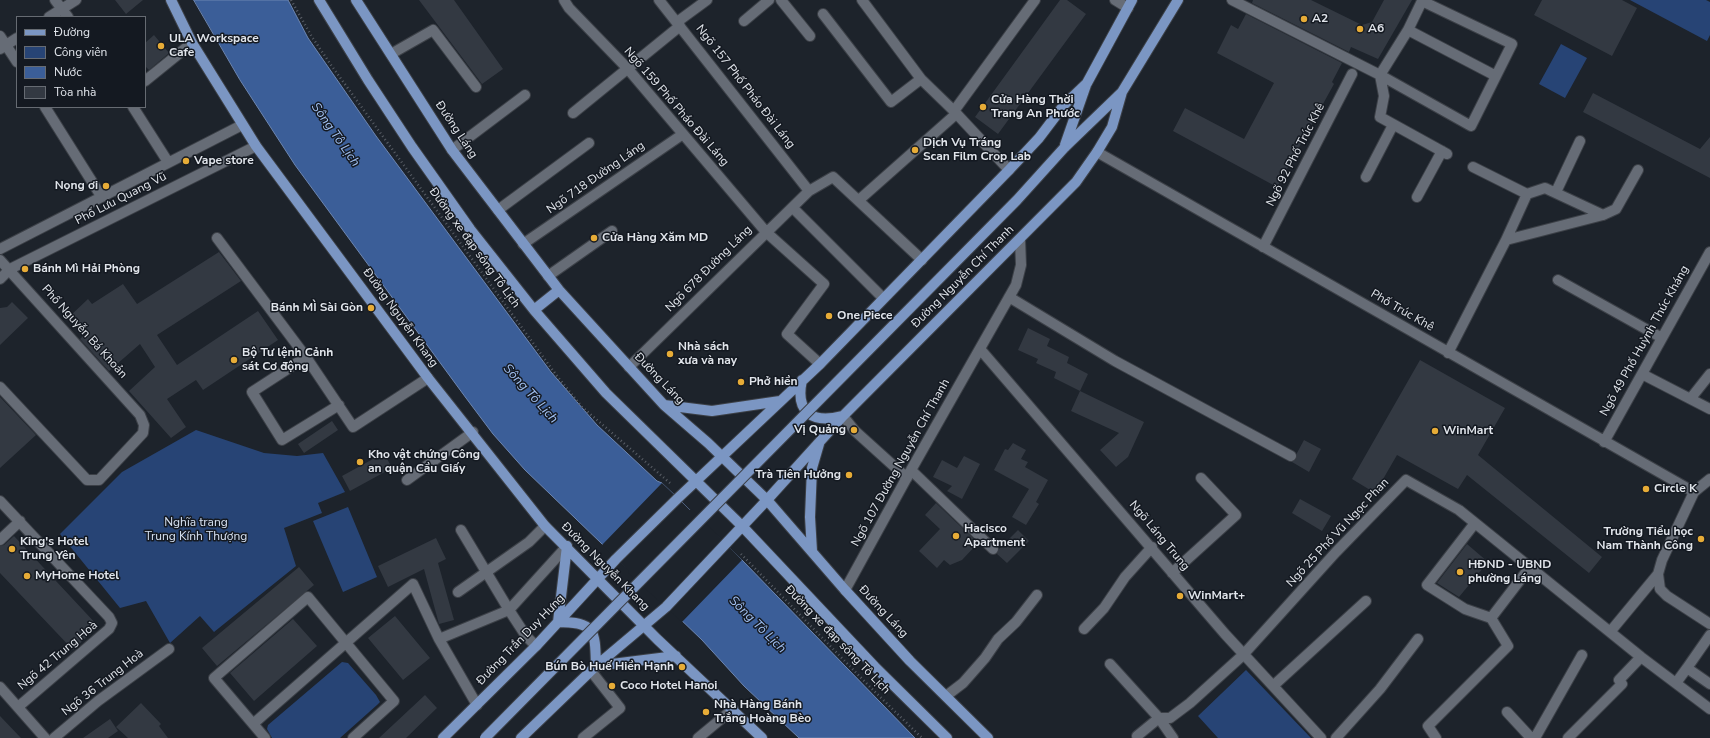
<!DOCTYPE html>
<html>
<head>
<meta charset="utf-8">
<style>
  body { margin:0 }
  #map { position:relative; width:1710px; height:738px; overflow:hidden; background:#1d232b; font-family:"Nunito Sans",sans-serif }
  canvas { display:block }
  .legend { position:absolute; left:16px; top:16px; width:130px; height:92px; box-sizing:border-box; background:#141921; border:1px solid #666b72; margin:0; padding:5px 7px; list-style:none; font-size:12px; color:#e1e5eb }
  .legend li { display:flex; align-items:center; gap:8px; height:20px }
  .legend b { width:20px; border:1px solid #666b72 }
</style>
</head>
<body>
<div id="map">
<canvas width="1710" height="738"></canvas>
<ul class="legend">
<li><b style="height:5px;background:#7b96c3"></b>Đường</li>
<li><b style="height:11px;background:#274475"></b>Công viên</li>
<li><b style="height:11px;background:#3b5e98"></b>Nước</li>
<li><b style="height:11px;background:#333942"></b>Tòa nhà</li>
</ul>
</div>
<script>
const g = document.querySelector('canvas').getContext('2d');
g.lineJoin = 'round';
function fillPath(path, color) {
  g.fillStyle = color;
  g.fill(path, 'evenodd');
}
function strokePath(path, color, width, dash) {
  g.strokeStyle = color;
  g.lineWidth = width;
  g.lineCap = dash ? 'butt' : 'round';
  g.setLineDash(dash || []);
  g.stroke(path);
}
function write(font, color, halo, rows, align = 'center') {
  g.font = font + ' "Nunito Sans",sans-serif';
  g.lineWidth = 3;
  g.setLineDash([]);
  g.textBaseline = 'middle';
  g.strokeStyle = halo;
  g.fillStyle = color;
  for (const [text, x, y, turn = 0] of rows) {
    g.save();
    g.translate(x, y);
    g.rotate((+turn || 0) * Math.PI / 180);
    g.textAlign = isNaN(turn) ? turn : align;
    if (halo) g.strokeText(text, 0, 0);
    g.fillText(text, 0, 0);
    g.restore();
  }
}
const green = new Path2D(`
  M1630 0H1706L1710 2V35L1707 41Z
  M1561 44 1587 58 1565 98 1539 84Z
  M196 430 264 453 297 456 323 453 345 492 318 503 322 513 284 528 296 566 214 632 200 616 170 643 146 601 120 608 60 534 122 472Z
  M348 507 377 577 343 592 313 521Z
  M342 662 348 663 376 695 380 702 377 705 340 738H272L267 729 268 725Z
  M1246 670 1311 738H1218L1198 716Z`);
const water = new Path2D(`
  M194 0H288L308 38 376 136 551 372 597 425 657 481 662 483 742 560 915 738H799L744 686 702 640 525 470 493 434 466 398 295 165 240 80Z`);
const pier = new Path2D(`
  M662 483 690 510 692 509 742 560 682 622 628 573 629 571 602 545Z`);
const building = new Path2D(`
  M115 0H143L126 14Z
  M419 0H454L503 69 482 84Z
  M1060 0H1067L1086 14 998 134 975 117Z
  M1253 0H1311L1362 25 1372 22 1384 0H1412L1378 59 1351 47 1349 52 1252 3Z
  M1542 0H1622L1637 8 1612 56 1534 15Z
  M1246 14 1342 63 1332 82 1334 84 1277 187 1173 131 1185 108 1244 139 1274 83 1217 53 1231 25 1238 29Z
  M154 35 169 53 149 70 145 66V43Z
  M1593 93 1700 149 1710 137V178L1583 112Z
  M219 252 241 281 157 335 177 365 258 311 278 340 203 390 196 380 167 399 186 427 171 438 129 391 155 367 140 344 109 371 80 339 85 334 69 317 88 299 92 304 123 284 137 304Z
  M12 302 28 318 0 345V308L7 307Z
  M1028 328 1050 339 1047 346 1069 357 1067 363 1088 374 1080 391 1054 378 1056 372 1036 363 1038 359 1018 350Z
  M1420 360 1505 408 1478 455 1602 557 1589 573 1467 475 1458 489 1397 455 1375 493 1352 479Z
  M1080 391 1144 422 1128 457 1116 467 1100 450 1119 433 1071 411Z
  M0 397 36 435 0 468Z
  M332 421 338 430 304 453 298 444Z
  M1304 440 1321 449 1309 472 1292 462 1296 459 1297 453Z
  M1013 443 1026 450 1021 459 1028 462 1025 467 1048 480 1036 502 1039 504 1026 525 1012 517 1029 489 994 470 1005 449 1008 450Z
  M384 453 392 468 350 491 342 476Z
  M964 456 980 464 962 499 947 491 952 486 933 477 942 460 957 468Z
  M1300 499 1331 516 1322 531 1292 513Z
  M936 503 978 543 962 560 950 565 944 560 937 568 919 551 940 529 925 515Z
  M1018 530 1029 541 1007 563 997 554 999 549Z
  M14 536 98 626 73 650 0 573V546L4 545Z
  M436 538 446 559 438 563 454 620 439 624 424 569 388 587 378 566Z
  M1467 544 1488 562 1459 597 1437 583Z
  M299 567 314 585 217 666 202 648Z
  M395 616 430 658 403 680 368 638Z
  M293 619 317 646 254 701 230 673Z
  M425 695 437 708 406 738H379Z
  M141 703 161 724 159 726 168 738H128L116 727Z
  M0 716 21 738H0Z
  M110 719 118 731 108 738H83Z`);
const path = new Path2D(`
  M291 0 312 37 331 65 557 376 582 407 670 483
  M741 554 868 685 922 738`);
const minor = new Path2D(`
  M55 0 68 17
  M564 0 569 8 628 69 766 232 824 284 787 334 820 364
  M659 0 809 191
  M781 0 810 36
  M862 0 921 79 954 111 1009 170
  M1115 0 1128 8
  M1232 0 1380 75 1471 126 1512 44 1422 1 1408 30 1380 75 1384 96 1380 117 1447 154
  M823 14 891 102 921 79
  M49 17 76 0
  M744 21 769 0
  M677 22 707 0
  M1408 30 1496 76
  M0 36 17 62
  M0 49 17 38
  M391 54 433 30 476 87
  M145 81 192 43
  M45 107 101 196
  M133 107 168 162
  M954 111 1035 0
  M573 113 680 26
  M452 150 525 95
  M1097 152 1694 492
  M1473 167 1527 194
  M1366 177 1393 125
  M1556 192 1580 141
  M1417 197 1442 151
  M859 200 956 114
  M793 208 883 298
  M498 210 589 143
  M217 238 306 357 353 427 428 378
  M1506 240 1527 194 1545 188 1603 215
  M523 244 683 134
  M1263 247 1352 74
  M0 249 242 125
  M0 260 140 415 144 425 143 433 99 480H87L0 387
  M548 276 612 231
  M0 279 10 269 256 146
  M1558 280 1662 338
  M1009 297 1115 361 1291 456
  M980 349 1225 634 1321 738
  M1448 353 1506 240 1603 215 1616 209 1638 170
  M306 357 252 392 282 440 339 405
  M629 367 809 191 833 177 922 260
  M1642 374 1710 409
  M1691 398 1710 374
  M843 416 855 431 907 478
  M1604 442 1710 252
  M911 470 993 549
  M1710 479 1694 492 1662 560 1658 574 1660 589 1667 596 1710 624
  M407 480 473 432
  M0 501 109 617 112 623 109 629 18 707
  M461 530 509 610 526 636 536 646
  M0 540 20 521
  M1172 573 1236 515 1201 478
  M845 590 911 470 1016 285 1021 265 1020 239
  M458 592 529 542 545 526
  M1491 618 1530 567
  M1084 629 1104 608 1125 577 1152 547
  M1610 632 1658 574
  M439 639 509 610 567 546
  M1110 664 1159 718 1173 738
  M1687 668 1710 635
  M1676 683 1687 668 1710 684
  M1273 686 1366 601
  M0 687 45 738
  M946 696 963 683 985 658 998 639 1016 622 1037 595
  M1507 712 1531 738
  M253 724 413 584 439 639 477 705
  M1137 736 1159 718H1170L1190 703 1243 655 1336 552 1406 480 1459 510 1641 657 1710 709
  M54 738 98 701 169 649
  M265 738 214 678 308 597 394 701 353 738
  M583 738 620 708 591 671
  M698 738 733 709
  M1336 738 1380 689 1418 639
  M1436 738 1428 726 1508 646 1491 618 1465 609 1427 585 1475 523
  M1535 738 1582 655
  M1568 738 1622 684 1619 680 1641 657`);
const major = new Path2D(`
  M171 0 192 43 256 146 428 378 545 526 657 639 762 738
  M319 0 368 80 412 147 470 229 534 310 606 393 742 526 875 667 947 738
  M356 0 452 150 559 290 664 405 708 443 767 500 845 590 910 661 988 738
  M1065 145 1086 85
  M1064 148 1121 93
  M534 310 559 290
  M802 380C795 412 812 424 842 416
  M664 405 712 411 780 401
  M812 551 810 517 812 468 819 444
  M558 622 567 546
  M558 622C596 622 595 631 596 666
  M596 666 676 656
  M443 738 536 646 616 559 678 498 820 364 1009 170 1039 138 1064 105 1087 83 1132 0
  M521 738 596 666 666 607 767 500 843 416 1076 182 1097 152 1112 127 1122 92 1178 0`);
const majorBridge = new Path2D(`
  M485 738 1017 200 1064 148`);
const markers = [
  [1304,19,4,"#e7ac37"],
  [1360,29,4,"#e7ac37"],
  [161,46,4,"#e7ac37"],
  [983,107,4,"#e7ac37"],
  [915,150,4,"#e7ac37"],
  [186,161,4,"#e7ac37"],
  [106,186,4,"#e7ac37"],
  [594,238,4,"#e7ac37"],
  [25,269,4,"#e7ac37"],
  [371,308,4,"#e7ac37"],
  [829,316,4,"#e7ac37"],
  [670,354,4,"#e7ac37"],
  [234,360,4,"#e7ac37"],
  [741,382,4,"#e7ac37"],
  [854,430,4,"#e7ac37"],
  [1435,431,4,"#e7ac37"],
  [360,462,4,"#e7ac37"],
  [849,475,4,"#e7ac37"],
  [1646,489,4,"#e7ac37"],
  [956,536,4,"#e7ac37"],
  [1701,539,4,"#e7ac37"],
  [12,549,4,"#e7ac37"],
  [1460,572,4,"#e7ac37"],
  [27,576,4,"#e7ac37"],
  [1180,596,4,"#e7ac37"],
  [682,667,4,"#e7ac37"],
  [612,686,4,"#e7ac37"],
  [706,712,4,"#e7ac37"]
];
const poiNames = [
  ["A2",1312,19],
  ["A6",1368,29],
  ["ULA Workspace",169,39],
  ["Cafe",169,53],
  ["Cửa Hàng Thời",991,100],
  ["Trang An Phước",991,114],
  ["Dịch Vụ Tráng",923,143],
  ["Scan Film Crop Lab",923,157],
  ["Vape store",194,161],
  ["Nọng ơi",98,186,"right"],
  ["Cửa Hàng Xăm MD",602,238],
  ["Bánh Mì Hải Phòng",33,269],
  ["Bánh MÌ Sài Gòn",363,308,"right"],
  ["One Piece",837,316],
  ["Nhà sách",678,347],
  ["xưa và nay",678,361],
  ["Bộ Tư lệnh Cảnh",242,353],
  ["sát Cơ động",242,367],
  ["Phở hiền",749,382],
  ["Vị Quảng",846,430,"right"],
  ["WinMart",1443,431],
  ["Kho vật chứng Công",368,455],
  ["an quận Cầu Giấy",368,469],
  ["Trà Tiên Hưởng",841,475,"right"],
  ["Circle K",1654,489],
  ["Hacisco",964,529],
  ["Apartment",964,543],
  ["Trường Tiểu học",1693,532,"right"],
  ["Nam Thành Công",1693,546,"right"],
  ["King's Hotel",20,542],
  ["Trung Yên",20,556],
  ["HĐND - UBND",1468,565],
  ["phường Láng",1468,579],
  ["MyHome Hotel",35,576],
  ["WinMart+",1188,596],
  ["Bún Bò Huế Hiền Hạnh",674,667,"right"],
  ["Coco Hotel Hanoi",620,686],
  ["Nhà Hàng Bánh",714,705],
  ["Trắng Hoàng Bèo",714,719]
];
const streetNames = [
  ["Ngõ 157 Phố Pháo Đài Láng",745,87,52],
  ["Ngõ 159 Phố Pháo Đài Láng",676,107,49],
  ["Đường Láng",456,130,56],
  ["Ngõ 92 Phố Trúc Khê",1296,155,-63],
  ["Ngõ 718 Đường Láng",596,178,-35],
  ["Phố Lưu Quang Vũ",121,199,-27],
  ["Đường xe đạp sông Tô Lịch",474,248,54],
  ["Ngõ 678 Đường Láng",709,269,-45],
  ["Đường Nguyễn Chí Thanh",963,277,-45],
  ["Phố Trúc Khê",1402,311,30],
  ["Đường Nguyễn Khang",400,318,54],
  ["Phố Nguyễn Bá Khoản",84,332,48],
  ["Ngõ 49 Phố Huỳnh Thúc Kháng",1645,341,-61],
  ["Đường Láng",659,379,46],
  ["Ngõ 107 Đường Nguyễn Chí Thanh",901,463,-61],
  ["Ngõ 25 Phố Vũ Ngọc Phan",1338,533,-47],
  ["Ngõ Láng Trung",1159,536,50],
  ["Đường Nguyễn Khang",605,567,45],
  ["Đường Láng",883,612,47],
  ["Đường Trần Duy Hưng",521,640,-46],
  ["Đường xe đạp sông Tô Lịch",837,640,46],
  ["Ngõ 42 Trung Hoà",58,656,-40],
  ["Ngõ 36 Trung Hoà",103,683,-38]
];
const parkNames = [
  ["Nghĩa trang",196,523],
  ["Trung Kính Thượng",196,537]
];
const waterNames = [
  ["Sông Tô Lịch",335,135,55],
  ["Sông Tô Lịch",530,394,48],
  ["Sông Tô Lịch",757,625,45]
];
fillPath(green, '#274475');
fillPath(water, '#3b5e98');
strokePath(water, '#6d86b1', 1);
fillPath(pier, '#1d232b');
fillPath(building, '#333942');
strokePath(minor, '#3c4047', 12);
strokePath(major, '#3c4047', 12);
strokePath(path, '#595e66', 2.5, [1, 3]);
strokePath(minor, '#666c76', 10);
strokePath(major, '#7b96c3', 10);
strokePath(majorBridge, '#3c4047', 12, []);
strokePath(majorBridge, '#7b96c3', 10);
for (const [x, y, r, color] of markers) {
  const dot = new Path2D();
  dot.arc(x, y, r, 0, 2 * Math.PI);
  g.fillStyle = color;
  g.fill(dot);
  strokePath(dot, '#141921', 1.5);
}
write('bold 12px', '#e1e5eb', '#141921', poiNames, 'left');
write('12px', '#e1e5eb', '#141921', streetNames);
write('12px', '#d7e2f3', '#141921', parkNames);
write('italic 13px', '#a1c0f2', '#141921', waterNames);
</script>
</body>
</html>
